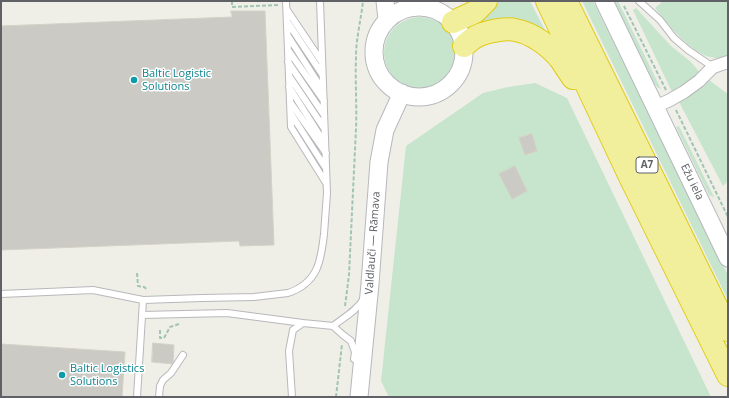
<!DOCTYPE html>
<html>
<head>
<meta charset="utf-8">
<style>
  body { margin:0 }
  #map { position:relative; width:729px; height:398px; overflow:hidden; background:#efefe8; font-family:"Open Sans",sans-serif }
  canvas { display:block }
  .frame { position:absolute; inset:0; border:2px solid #5f6166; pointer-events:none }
</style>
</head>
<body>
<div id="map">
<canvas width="729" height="398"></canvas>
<div class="frame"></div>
</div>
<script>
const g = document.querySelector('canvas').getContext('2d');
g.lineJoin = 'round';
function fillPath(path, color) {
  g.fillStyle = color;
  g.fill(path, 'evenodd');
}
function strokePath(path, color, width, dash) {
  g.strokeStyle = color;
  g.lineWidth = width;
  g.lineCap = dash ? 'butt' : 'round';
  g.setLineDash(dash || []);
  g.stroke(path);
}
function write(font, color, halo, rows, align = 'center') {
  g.font = font + ' "Open Sans",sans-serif';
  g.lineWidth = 3;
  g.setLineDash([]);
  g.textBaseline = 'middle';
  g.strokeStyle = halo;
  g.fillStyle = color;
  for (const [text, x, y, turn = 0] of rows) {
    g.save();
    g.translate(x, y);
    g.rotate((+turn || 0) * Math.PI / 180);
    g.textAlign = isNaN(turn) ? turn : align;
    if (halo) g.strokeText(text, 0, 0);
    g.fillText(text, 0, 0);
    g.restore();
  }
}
const green = new Path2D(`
  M493 1H530L547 34 478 24Z
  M582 1H593L728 275V300Z
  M614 1H618L661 89 657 87 652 80Z
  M663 1H728V57C724 58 719 58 715 58 692 56 669 25 655 8Z
  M636 8 671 46 691 62 701 74 672 92 633 10Z
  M384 53a36 36 0 1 1 72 0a36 36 0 1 1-72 0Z
  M709 80 728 94V181L723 186 678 100Z
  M535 83 567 98 711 397H389L381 381 406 146 483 93 508 87Z
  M679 126 714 197H713L709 195 676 127Z`);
const building = new Path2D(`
  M231 11H265L274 245 240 246 239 241 1 250V26L232 17Z
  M532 134 537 151 525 155 519 138Z
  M515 166 527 191 512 199 499 174Z
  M153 343 174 345 173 364 152 362Z
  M1 344 125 352 122 397H1Z`);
const path = new Path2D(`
  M232 1V7L278 5
  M624 6 666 90
  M676 110 728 217
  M137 273 138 286 144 287 148 290
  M345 306 349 275 356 129C357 105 355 81 356 57 356 38 361 20 363 1
  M160 330V338H164L170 327 179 324
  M336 397 342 344`);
const lane = new Path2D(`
  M286 1 291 127 326 183
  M639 1 649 10 660 20 674 38 688 50 713 67
  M287 10 322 62
  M288 23 322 74
  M288 36 322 89
  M288 50 324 101
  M288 62 324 115
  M289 76 324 128
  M289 87 324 142
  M290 102 326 153
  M291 114 325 167
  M1 294 93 290 143 300 202 298 254 297 288 293C318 283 321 261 324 234 325 220 326 207 327 193L320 1
  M142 315 227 313 303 323
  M333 326C343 318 358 310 364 298
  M137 397 143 300
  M159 397 160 386 163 380 171 373 183 355
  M292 397 289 351 293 330 303 323 333 326 343 335 351 341 355 352 354 359`);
const street = new Path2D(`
  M655 107 670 100 684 92 699 81 713 67 728 62`);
const secondary = new Path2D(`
  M385 1 387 19
  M604 1 728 258
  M374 52a45 45 0 1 1 90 0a45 45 0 1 1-90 0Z
  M359 397 370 284 379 162 385 130 402 93`);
const highway = new Path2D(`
  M547 1 630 177 728 375
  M566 1 728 330
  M453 22 475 12 486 1
  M464 46C474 36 480 34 493 31 500 30 508 28 515 30 532 33 550 46 561 60 565 66 569 72 573 78`);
const markers = [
  [134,80,4,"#0f9aa8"],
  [62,375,4,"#0f9aa8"]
];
const shields = [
  [647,165,22]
];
const shieldNames = [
  ["A7",647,165]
];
const cultureNames = [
  ["Baltic Logistic",142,74],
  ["Solutions",142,87],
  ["Baltic Logistics",70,369],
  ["Solutions",70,382]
];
const streetNames = [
  ["Ežu iela",692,182,64],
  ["Valdlauči — Rāmava",373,243,-86]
];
fillPath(green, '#c7e4cd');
fillPath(building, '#cbcac4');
strokePath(building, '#d4d2c6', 1);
strokePath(lane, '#b8b8bc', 8);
strokePath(street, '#b8b8bc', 14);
strokePath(secondary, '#b6b8bd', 19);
strokePath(highway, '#dfcb18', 24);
strokePath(path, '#a1c4b3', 2, [4, 2]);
strokePath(lane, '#fff', 6);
strokePath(street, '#fff', 12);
strokePath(secondary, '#fff', 17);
strokePath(highway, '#f2ef9c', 22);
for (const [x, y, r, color] of markers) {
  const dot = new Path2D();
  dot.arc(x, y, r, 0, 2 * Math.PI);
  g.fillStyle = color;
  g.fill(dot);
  strokePath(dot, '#fff', 1.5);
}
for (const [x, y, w] of shields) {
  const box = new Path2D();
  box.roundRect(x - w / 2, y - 8, w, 16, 3);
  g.fillStyle = '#fff';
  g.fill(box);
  strokePath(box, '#5f6166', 1);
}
write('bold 10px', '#5f6166', null, shieldNames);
write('11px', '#0d838f', '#fff', cultureNames, 'left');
write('11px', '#5f6166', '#fff', streetNames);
</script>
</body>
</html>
